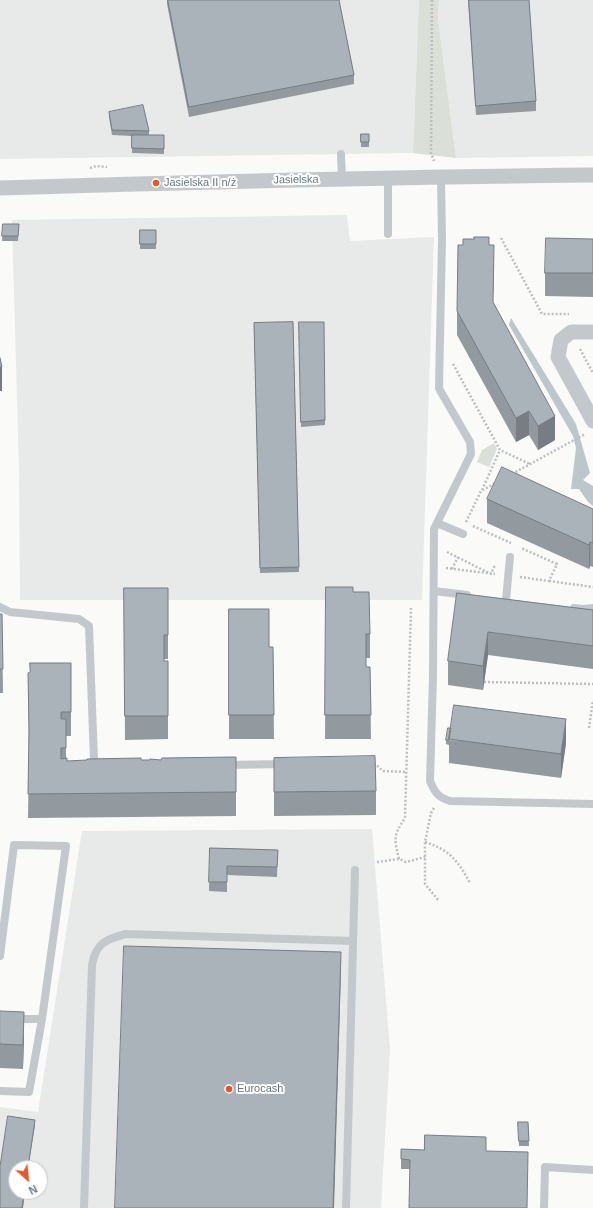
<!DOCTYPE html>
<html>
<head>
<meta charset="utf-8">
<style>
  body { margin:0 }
  #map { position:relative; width:593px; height:1208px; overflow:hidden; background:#fafaf8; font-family:Arial,sans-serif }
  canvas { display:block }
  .north { position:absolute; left:8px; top:1160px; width:40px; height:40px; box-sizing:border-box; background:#fff; border:1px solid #c1c8cd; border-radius:50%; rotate:153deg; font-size:11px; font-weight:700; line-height:16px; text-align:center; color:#657683 }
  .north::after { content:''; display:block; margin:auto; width:14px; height:18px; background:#e4572e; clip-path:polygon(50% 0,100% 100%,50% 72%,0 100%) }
</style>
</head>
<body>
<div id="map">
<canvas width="593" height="1208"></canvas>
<div class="north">N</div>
</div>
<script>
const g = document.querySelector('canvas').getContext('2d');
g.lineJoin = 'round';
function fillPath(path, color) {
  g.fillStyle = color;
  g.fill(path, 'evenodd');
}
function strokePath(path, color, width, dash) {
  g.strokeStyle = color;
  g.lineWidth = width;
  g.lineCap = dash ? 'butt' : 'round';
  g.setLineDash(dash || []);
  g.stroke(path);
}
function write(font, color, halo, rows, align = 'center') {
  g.font = font + ' Arial,sans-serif';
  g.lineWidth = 4;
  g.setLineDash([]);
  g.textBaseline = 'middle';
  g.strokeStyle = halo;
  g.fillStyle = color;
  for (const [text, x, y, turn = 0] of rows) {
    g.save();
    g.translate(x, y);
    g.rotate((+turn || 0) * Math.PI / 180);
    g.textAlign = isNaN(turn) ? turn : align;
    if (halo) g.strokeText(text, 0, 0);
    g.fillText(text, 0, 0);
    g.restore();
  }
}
const built = new Path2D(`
  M0 0H419L413 153 0 159Z
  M439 0H593V156L456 158 438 19Z
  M347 215 350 241 434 237 422 600H20L19 473 12 220Z
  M372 829 390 1049 381 1208H0V1107L38 1112 82 831ZM16 1168H40V1192H16Z`);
const green = new Path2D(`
  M419 0H439L438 19 456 158 413 153Z
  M494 443 497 449 489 467 477 462 482 450Z`);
const water = new Path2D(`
  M511 318 576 424 590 473 583 480 593 486V506L588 502 579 489H571L576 448 573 436 509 325Z`);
const path = new Path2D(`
  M432 0 431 153 434 161
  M90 168 96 166 107 167
  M501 238 542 314H569
  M580 349 593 373
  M453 364 500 450 530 464
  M512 474 585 434
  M482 490 500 450
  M466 522 481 491 496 483
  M473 526 511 543
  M447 552 491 574 495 565
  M446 568 495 574
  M452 569 458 557
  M520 577 549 581 557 564 521 548
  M549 581 593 587
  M484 682 593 684
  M589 728 593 700
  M374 763 383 771 406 772
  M434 808 431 813 425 842V884L439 901
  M425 842C450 850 458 861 470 883
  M399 859C394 838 393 836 405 818L411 608
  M377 862 399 859 406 862 425 857`);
const lane = new Path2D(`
  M341 154 342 179
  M441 176 442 239 439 388 441 392 470 442 471 454 434 529 433 676 430 781C435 793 438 797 450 801L593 804
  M388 178V234
  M437 523 463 534
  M434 591 467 595
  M506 600 510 557
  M0 607 10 612 79 619 89 626 94 760 101 766
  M574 608 583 609 593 608
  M225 765 285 764
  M0 956 14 845 66 846 42 1019
  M0 1019H42L29 1092 0 1091
  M84 1208 92 965C96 943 106 939 126 934L353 941
  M346 1208 355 870
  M544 1208 545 1167 593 1170`);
const street = new Path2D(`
  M0 188C198 182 395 177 593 175
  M593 332H571L561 340 558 357 593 421`);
const wall = new Path2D(`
  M167 0H339L354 75V84L189 117 167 4Z
  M468 0H529L536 101V111L476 115Z
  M109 112 149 131V135H164V154L132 153V136L112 135 109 117Z
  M361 134H369V147H361Z
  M3 224H19L18 241H2Z
  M140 230H156V249H140Z
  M593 239V297L545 296V273Z
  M489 245 494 269 493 303 555 440 538 450 529 435 516 442 457 335V311Z
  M293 322 299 572 260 573 254 323Z
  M299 322 325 420V425L301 427Z
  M487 499 593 509V567L590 566 589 569 487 523Z
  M326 587 353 592 370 634V658H366V667H370L371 739H325Z
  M124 588H168V659H164V661H168V739L125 740Z
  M457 593 593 610V669L488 655 483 690 448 685V661Z
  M229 609 269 647H273L274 739H229Z
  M0 614H2L3 693H0Z
  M71 663V736H66V759L67 761 161 760 236 757V816L28 818 29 748 28 673Z
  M446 740 566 743 561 778 449 763V745L446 744Z
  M274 758 376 791V815L274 816Z
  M210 848 278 850 277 877 227 875V892L209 891Z
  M0 1011 24 1035 23 1069 0 1068Z
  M518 1122H528L529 1146H519Z
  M486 1137 410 1169H401V1149L424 1150Z`);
const shadedWall = new Path2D(`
  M0 367H2V391H0Z
  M529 411V435L516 442V418Z
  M555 416V440L538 450V426Z
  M590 542V566L589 569V545Z
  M488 632V655L483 690V666Z
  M566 719V743L561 778V754Z
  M341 952V970L334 1208H333Z
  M24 1012V1035L23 1069V1045Z
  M35 1120V1125L28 1168Z
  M24 1192H25L23 1208H22Z`);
const building = new Path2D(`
  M168 0H339L354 75 189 107Z
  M469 0H529L536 101 476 106Z
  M143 105 149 131 112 130 109 112Z
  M361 134H369V142H361Z
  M132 135H164V149L132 148Z
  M3 224H19L18 236H2Z
  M140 230H156V244H140Z
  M474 237H489V245H494L493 302 555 416 538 426 529 411 516 418 457 311 458 245H463V239H474Z
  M546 238 593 239V273H545Z
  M293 322 299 567 260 568 254 323Z
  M299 322H324L325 420 301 422Z
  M0 358 2 367H0Z
  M502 467 593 509V543L590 542 589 545 487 499Z
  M326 587H353V592H369L370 634H366V667H370L371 715H325Z
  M124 588H168V635H164V661H168V716H125Z
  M457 593 593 610V646L488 632 483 666 448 661Z
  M229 609H269V647H273L274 715H229Z
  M0 614H2L3 669H0Z
  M30 663H71V712H61V719H66V748H61V759L67 758V761L87 760V759L141 758V760H150V759L161 760 162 758 236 757V792L28 794 29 729 28 673 30 672Z
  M454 705 566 719 561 754 449 739Z
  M448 728H451L449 740H446Z
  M375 756 376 791 274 792V758Z
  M210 848 278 850 277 867 227 866V882H209Z
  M124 946 341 952 333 1208H115Z
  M0 1011 24 1012 23 1045 0 1044Z
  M8 1116 35 1120 28 1168H16V1192H24L22 1208H0V1167Z
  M518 1122H528L529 1141H519Z
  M425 1135 486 1137V1151L528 1152 527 1208H409L410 1160 401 1159V1149L424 1150Z`);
const markers = [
  [156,183,4,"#e4572e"],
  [229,1089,4,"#e4572e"]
];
const streetNames = [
  ["Jasielska",296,180,-1]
];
const poiNames = [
  ["Jasielska II n/ż",164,183],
  ["Eurocash",237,1089]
];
fillPath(built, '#e8e9e9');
fillPath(green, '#dadfd7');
fillPath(water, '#bbc7cb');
strokePath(path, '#bbbfc2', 2.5, [2, 2]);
strokePath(lane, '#c3c8cc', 8);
strokePath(street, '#c3c8cc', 15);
fillPath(wall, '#929a9f');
fillPath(shadedWall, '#777d82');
fillPath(building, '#aab3b9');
strokePath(building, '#777d82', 1);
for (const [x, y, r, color] of markers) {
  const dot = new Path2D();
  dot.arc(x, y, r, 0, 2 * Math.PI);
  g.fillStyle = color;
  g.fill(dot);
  strokePath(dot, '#fff', 1.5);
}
write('11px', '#657683', '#fff', streetNames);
write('11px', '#657683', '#fff', poiNames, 'left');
</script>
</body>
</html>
